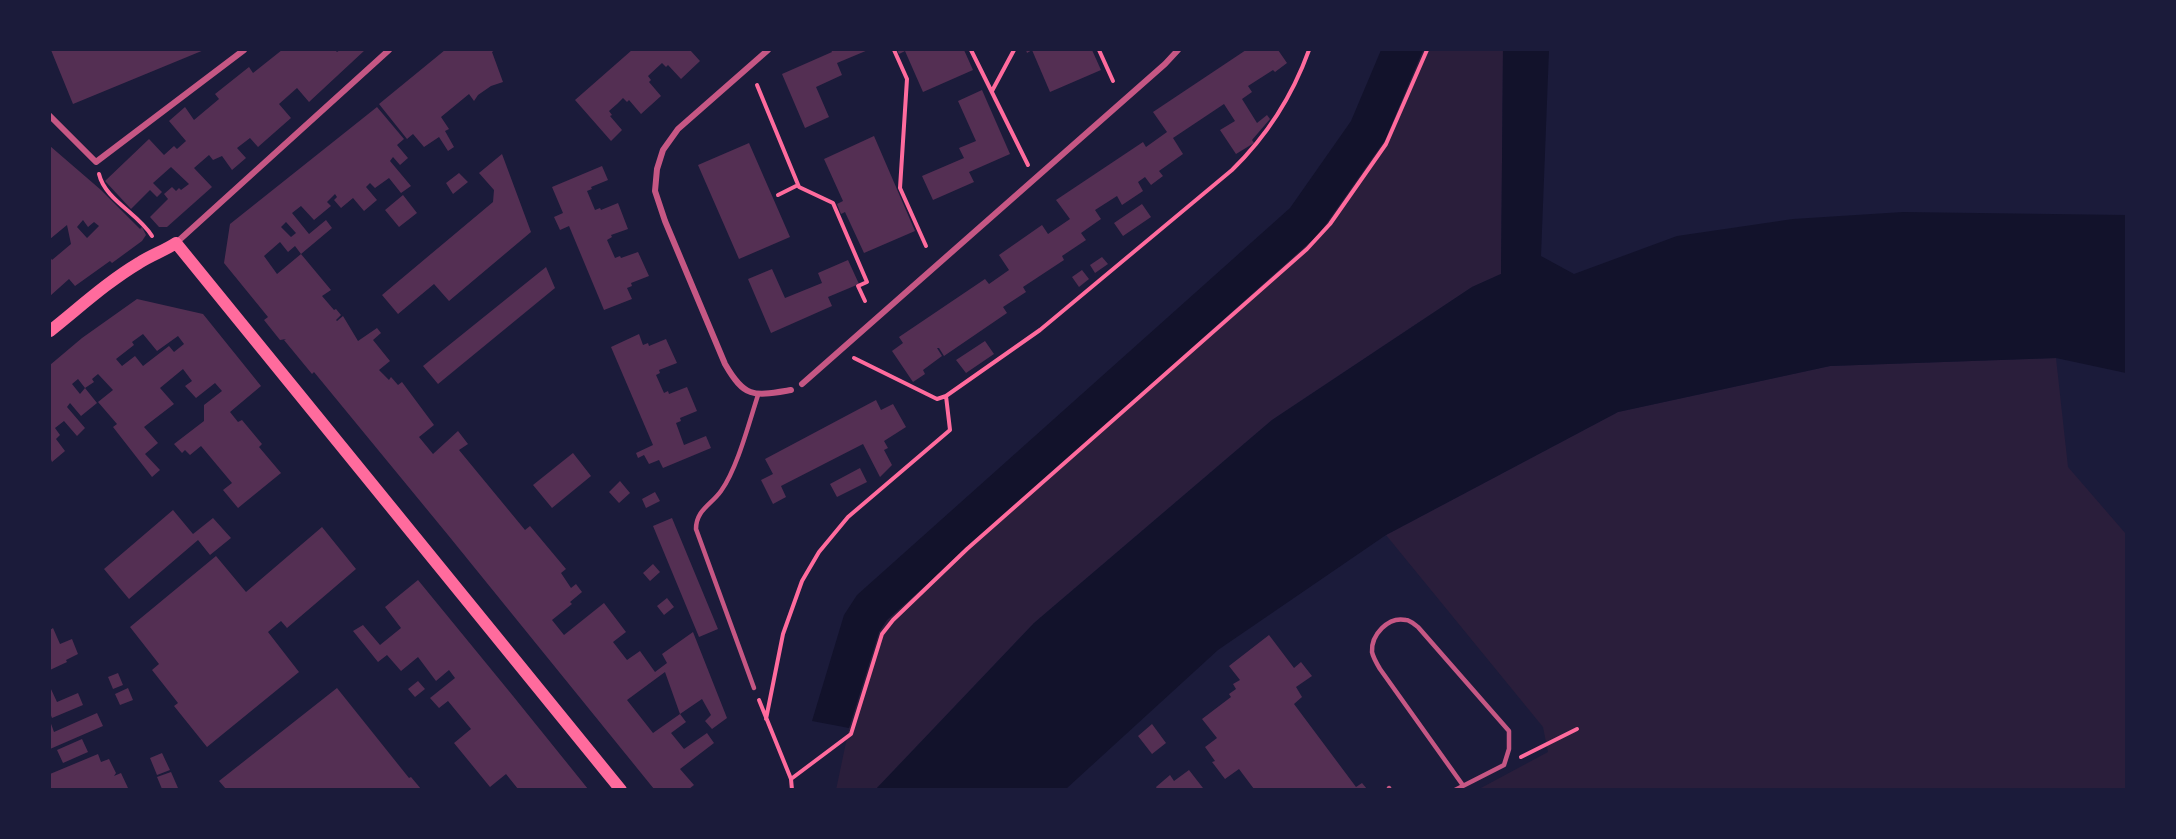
<!DOCTYPE html>
<html>
<head>
<meta charset="utf-8">
<style>
  body { margin:0 }
  #map { position:relative; width:2176px; height:839px; overflow:hidden; background:#1b1b3a; font-family:Cabin,sans-serif }
  canvas { display:block }
  .frame { position:absolute; inset:0; border:51px solid #1b1b3a; pointer-events:none }
</style>
</head>
<body>
<div id="map">
<canvas width="2176" height="839"></canvas>
<div class="frame"></div>
</div>
<script>
const g = document.querySelector('canvas').getContext('2d');
g.lineJoin = 'round';
function fillPath(path, color) {
  g.fillStyle = color;
  g.fill(path, 'evenodd');
}
function strokePath(path, color, width, dash) {
  g.strokeStyle = color;
  g.lineWidth = width;
  g.lineCap = dash ? 'butt' : 'round';
  g.setLineDash(dash || []);
  g.stroke(path);
}
const green = new Path2D(`
  M1423 50H1503L1501 274 1472 287 1272 420 1034 623 876 789 836 790 849 728 879 632 887 620 1319 234 1385 140Z
  M2056 358 2068 467 2126 534V789H1479L1548 752 1543 727 1386 535 1618 412 1830 366Z`);
const water = new Path2D(`
  M1381 50H1423L1385 140 1319 234 887 620 879 632 849 728 812 721 844 615 857 595 1290 208 1351 121Z
  M1503 50H1549L1541 256 1574 274 1677 236 1793 219 1903 212 2126 215V373L2056 358 1830 366 1618 412 1386 535 1218 650 1066 789H876L1034 623 1272 420 1472 287 1501 274Z`);
const building = new Path2D(`
  M51 50H204L73 104Z
  M282 50H335L337 52 340 50H365L309 102 297 88 279 104 291 118 258 147 250 138 237 148 246 158 232 170 222 156 213 160 209 155 194 168 212 187 167 227H159L150 217 168 199 164 194 172 187 176 191 179 188 181 190 189 184 171 167 153 183 162 192 157 197 150 190 131 209 105 181 149 139 164 155 174 146 177 149 186 141 169 121 185 107 194 120 219 99 215 94 249 67 253 73Z
  M445 50H495L492 52 503 82 491 86 478 95 474 101 469 94 441 117 449 129 445 131 454 147 448 151 439 137 424 147 413 134 407 139 379 104Z
  M632 50H690L700 61 681 79 668 65 666 67 662 63 648 76 651 80 649 82 661 96 641 114 629 100 627 102 623 98 617 104 609 111 612 115 610 116 622 130 611 141 575 100Z
  M831 50H868L837 63 842 75 816 87 829 117 805 128 782 74 832 52Z
  M897 50H964L973 70 923 92 905 51 899 54Z
  M1026 50H1092L1101 70 1050 92 1032 50 1027 53Z
  M1246 50H1278L1287 63 1275 72 1273 70 1248 86 1252 92 1242 99 1257 123 1267 115 1270 119 1252 140 1254 143 1236 154 1220 130 1235 121 1224 104 1173 138 1183 154 1159 171 1163 176 1151 185 1145 177 1138 182 1143 191 1122 205 1117 196 1095 210 1101 219 1081 233 1086 240 1062 256 1064 260 1023 287 1026 292 1003 307 1007 313 944 356 939 348H937L942 356 923 370 925 374 913 382 892 351 903 343 899 337 985 279 989 284 1009 270 999 255 1042 225 1048 234 1070 219 1056 200 1143 142 1146 147 1167 132 1153 112Z
  M982 90 1010 154 969 172 974 182 933 200 922 176 964 158 959 148 976 141 958 101Z
  M377 107 404 139 397 145 408 158 400 165 393 157 390 161 411 186 401 193 389 178 375 188 370 183 366 187 377 200 364 211 353 198 341 208 334 200 337 197 335 194 327 202 331 206 314 220 301 206 292 213 309 234 326 220 332 228 301 254 331 290 322 296 334 310 336 309 341 315 336 320 337 321 343 316 358 341 377 328 381 333 373 340 390 361 379 370 389 380 391 377 398 385 402 382 434 425 419 437 433 454 458 431 468 444 459 450 525 530 530 526 566 569 561 573 571 588 576 584 582 592 570 602 572 604 552 620 564 635 604 603 626 632 613 642 627 660 640 651 655 672 667 663 662 654 693 632 727 718 712 729 705 721 711 715 702 699 680 714 665 672 627 700 653 733 680 714 686 722 671 733 684 749 707 733 714 743 680 769 694 785 689 789H654L448 535 314 372 312 374 284 340 286 339 280 340 264 320 268 317 224 263 230 224ZM286 222 296 233 291 237 281 227ZM280 242 288 252 295 246 301 254 277 274 264 256Z
  M874 136 915 231 864 253 845 212 841 214 837 204 843 201 824 159Z
  M749 143 790 237 739 259 698 165Z
  M50 146 101 190 140 229 142 227 146 235 142 241 112 263 110 261 75 286 69 279 50 296V257L52 260 71 244 67 225 50 239ZM83 220 88 227 94 222 99 226 87 238 77 227Z
  M502 154 531 232 449 301 434 284 398 314 382 295 493 202 494 190 479 173Z
  M602 166 608 180 591 187 592 189 587 191 595 210 600 208 601 210 618 203 628 229 611 235 612 237 607 240 615 258 620 256 621 258 638 252 649 276 631 283 632 286 627 288 632 299 604 310 569 226 560 230 554 217 563 213 552 187Z
  M459 173 468 182 453 194 446 183Z
  M403 195 417 213 399 227 385 210Z
  M1142 204 1151 217 1123 236 1114 223Z
  M1102 257 1108 264 1095 273 1090 265Z
  M848 260 859 284 828 297 832 306 771 333 748 279 772 269 785 298 822 283 818 273Z
  M546 267 555 288 438 384 423 366Z
  M1082 270 1089 279 1079 287 1072 277Z
  M137 299 203 314 261 386 230 412 238 422 242 420 262 444 259 447 281 473 238 508 223 490 232 483 201 446 190 455 185 450 182 453 174 444 204 421V405L222 391 215 383 196 398 185 386 192 381 183 369 160 388 174 404 144 427 158 443 145 454 160 470 152 477 113 427 117 424 98 402 113 390 98 374 92 379 94 382 85 388 97 403 81 416 70 403 67 407 85 428 77 436 64 421 55 428 60 435 56 439 65 451 52 462 50 457V365L82 338ZM143 334 157 351 178 336 184 344 174 352 169 346 143 366 135 356 122 366 116 359 134 345 132 342ZM78 379 85 388 80 394 72 384Z
  M639 334 643 345 648 343 649 346 666 339 677 363 659 370 660 373 656 375 664 393 668 391 669 394 687 387 697 411 680 418 681 421 676 423 684 445 706 436 711 448 663 468 659 460 649 464 644 455 638 458 636 453 653 445 611 347Z
  M985 341 994 354 966 373 956 360Z
  M876 400 881 410 893 404 906 427 884 441 888 448 884 450 892 465 880 477 863 444 781 486 786 497 773 504 761 480 773 474 765 459Z
  M573 453 591 476 552 508 533 485Z
  M860 468 867 482 837 497 830 484Z
  M620 481 630 493 619 503 609 492Z
  M655 492 660 501 646 508 642 499Z
  M173 510 193 534 213 518 231 538 210 555 198 540 129 599 104 569Z
  M672 518 718 629 699 637 653 526Z
  M322 527 356 569 287 628 281 621 268 632 299 672 207 747 174 706 178 703 152 670 159 664 130 627 216 556 246 592Z
  M653 564 660 572 650 581 643 573Z
  M418 580 513 696 588 789H518L506 774 490 787 454 743 471 729 448 701 439 708 430 698 455 678 449 670 436 681 418 657 401 671 387 655 378 662 353 631 363 625 380 645 401 628 385 607Z
  M667 598 674 607 664 615 657 606Z
  M53 628 60 644 72 639 78 654 66 660 67 662 50 670V630Z
  M1269 635 1294 668 1301 662 1312 676 1296 687 1302 697 1294 704 1356 787 1362 783 1367 789H1254L1239 769 1225 779 1212 762 1215 761 1205 747 1217 738 1202 719 1231 697 1229 694 1236 689 1233 684 1240 680 1229 666Z
  M118 673 123 685 113 689 108 677Z
  M418 681 425 689 415 697 408 689Z
  M50 687 57 702 78 693 83 705 52 718 50 713Z
  M128 688 133 700 120 705 115 694Z
  M337 688 409 778 411 777 421 789H226L219 781Z
  M97 713 103 726 50 749V721L54 732Z
  M1152 724 1166 743 1152 754 1138 736Z
  M82 739 88 752 63 763 57 750Z
  M162 753 170 770 157 775 150 758Z
  M98 754 101 762 109 759 116 773 114 776 121 773 128 788 124 789H50V774Z
  M1189 770 1203 788 1201 789H1157L1156 787 1170 775 1174 781Z
  M171 772 178 788 162 789 157 777Z`);
const path = new Path2D(`
  M894 50 907 79 900 188 926 246
  M971 50 1028 165
  M1099 50 1113 81
  M757 85 799 187 833 203 867 282 858 286 865 301
  M992 91 1014 50
  M99 174C105 200 138 213 152 236
  M778 195 798 185
  M854 358 937 399 946 396
  M759 700 791 779 792 790
  M766 719 783 634 802 581 819 552 848 517 950 430 946 396 1040 330 1232 170C1268 135 1292 97 1309 50
  M1521 757 1577 729
  M791 779 851 734 882 634 893 620 967 549 1307 249 1330 224 1386 144 1427 50`);
const service = new Path2D(`
  M754 688 696 529C696 510 711 505 721 491 737 469 749 423 758 395
  M1389 788 1390 790
  M1455 790 1504 765 1509 749V731L1418 627C1415 625 1410 620 1406 620 1388 616 1371 635 1372 652 1373 657 1377 664 1380 669L1462 784`);
const minor = new Path2D(`
  M768 50 678 129 663 150 657 169 655 191 665 221 725 364C745 399 754 396 791 390
  M50 116 96 162 244 50
  M176 243 389 50
  M802 384 1165 64 1178 50`);
const secondary = new Path2D(`
  M50 331C79 308 107 282 139 263 151 255 164 251 176 243L621 790`);
fillPath(green, '#2a1e3b');
fillPath(water, '#12122b');
fillPath(building, '#542f53');
strokePath(path, '#ff6b9d', 4);
strokePath(service, '#c65784', 4.5);
strokePath(minor, '#c65784', 6);
strokePath(secondary, '#ff6b9d', 12);
</script>
</body>
</html>
